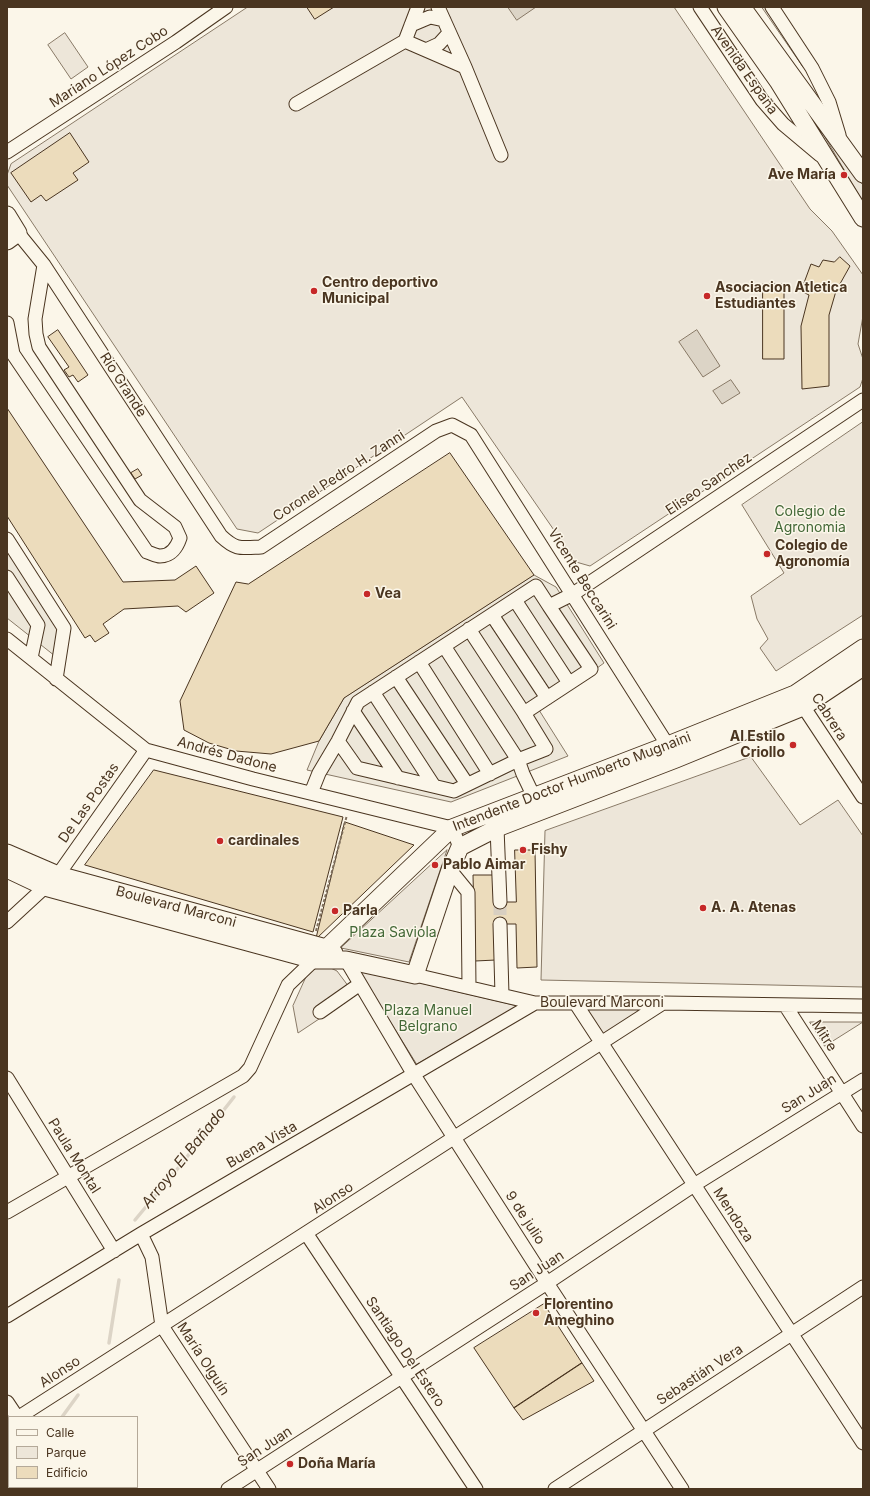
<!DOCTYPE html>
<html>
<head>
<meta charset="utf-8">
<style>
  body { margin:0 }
  #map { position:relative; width:870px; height:1496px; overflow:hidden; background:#fbf6e9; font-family:Inter,sans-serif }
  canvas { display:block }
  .frame { position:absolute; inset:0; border:8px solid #4a3520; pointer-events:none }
  .legend { position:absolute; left:8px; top:1416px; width:130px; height:72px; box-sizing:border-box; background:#fbf6e9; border:1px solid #b4a999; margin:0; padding:5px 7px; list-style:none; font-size:12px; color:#4a3520 }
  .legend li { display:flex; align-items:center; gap:8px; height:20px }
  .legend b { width:20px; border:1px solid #b4a999 }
</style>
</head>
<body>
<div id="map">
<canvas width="870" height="1496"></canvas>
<div class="frame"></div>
<ul class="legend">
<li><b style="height:5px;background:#fbf6e9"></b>Calle</li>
<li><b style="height:11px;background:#ede6d9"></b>Parque</li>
<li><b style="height:11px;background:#ecdcbc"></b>Edificio</li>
</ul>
</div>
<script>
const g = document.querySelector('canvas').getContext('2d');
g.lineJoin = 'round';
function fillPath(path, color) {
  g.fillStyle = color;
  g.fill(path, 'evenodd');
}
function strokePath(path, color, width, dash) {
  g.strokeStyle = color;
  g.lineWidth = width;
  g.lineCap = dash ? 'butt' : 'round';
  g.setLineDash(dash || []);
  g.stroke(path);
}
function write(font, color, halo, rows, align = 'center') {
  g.font = font + ' Inter,sans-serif';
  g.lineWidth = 3;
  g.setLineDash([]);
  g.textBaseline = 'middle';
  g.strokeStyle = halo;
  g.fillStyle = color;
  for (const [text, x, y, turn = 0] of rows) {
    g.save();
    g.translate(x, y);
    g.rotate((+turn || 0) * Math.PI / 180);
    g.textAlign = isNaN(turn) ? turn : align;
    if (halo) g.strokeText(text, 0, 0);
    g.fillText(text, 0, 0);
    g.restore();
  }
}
const green = new Path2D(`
  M248 7H674L810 209 832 231 863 275V316L858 344 863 359V378L860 387 590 566 576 562 462 397 258 533 237 529 7 185V175L11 164Z
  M762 7H765L803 67Z
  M65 33 88 67 71 79 48 45Z
  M821 130 863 185V202Z
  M863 422V615L776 671 760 648 768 639 757 619 751 596 784 573 742 505Z
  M751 757 800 825 838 800 863 836V987L541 980 545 831Z
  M447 850 409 962 341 948Z
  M314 960 337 971 355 995 298 1033 293 1006Z
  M357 968 518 1006 417 1064Z
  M584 1008H650L603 1037Z
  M810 1022H863L825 1046Z`);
const parking = new Path2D(`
  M7 548 60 629 55 656 7 618Z
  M534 575 556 587 604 663 539 710 568 756 451 802 307 770 319 741 344 698Z`);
const water = new Path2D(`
  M508 7H536L517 20Z
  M697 330 720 366 703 377 679 342Z
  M731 380 740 393 722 404 713 391Z`);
const stream = new Path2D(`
  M135 1220 179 1167 234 1097
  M109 1343 119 1280
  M62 1417 78 1395
  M10 1489 12 1487`);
const building = new Path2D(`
  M307 7H334L315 19Z
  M70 133 89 162 73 173 78 180 46 201 41 195 31 202 11 173Z
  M840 257 850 266 836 291 829 315V386L802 389 801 326 809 295 801 291 811 264 819 267 823 260 834 262Z
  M763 284H784V359H763Z
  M58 330 88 375 78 382 73 375 69 377 64 370 69 367 48 337Z
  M7 408 123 582 175 580 196 566 214 593 186 612 178 606 124 609 103 624 109 633 95 642 90 635 85 638 7 516Z
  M450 453 534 575 344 698 319 741 271 754 236 751 209 743 184 730 180 701 236 582 248 584Z
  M138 469 142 475 135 479 131 473Z
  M154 770 343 817 313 932 85 865Z
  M345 822 414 845 316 939Z
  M515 850H535L537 967 517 968 516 924H495L496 960 475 961 473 875H495L496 902H516Z
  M544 1304 582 1363 514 1408 474 1348Z
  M582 1363 594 1381 523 1420 514 1408Z`);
const minorTunnel = new Path2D(`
  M500 902V924`);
const path = new Path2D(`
  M316 931 347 815`);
const minor = new Path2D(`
  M438 7 465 67 501 155
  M700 7 762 100 783 124 820 155
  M772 7 812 68 829 102 839 135
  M411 25 430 17 444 20
  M405 41 465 67
  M426 50 439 44 449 33
  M296 104 405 41 418 7
  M7 152 176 42 226 7
  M18 233 44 265 221 536C236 550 240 548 261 547L436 431 452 425 471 435 672 752
  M7 323 13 354 147 552C151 553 156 556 160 556 171 556 177 547 180 538L175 527 140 500 39 347 36 334 35 319 44 265
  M7 539 64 628 56 679
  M7 577 38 625 31 658
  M515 600 569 683
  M492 615 547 698
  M469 629 524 713
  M7 639 146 750 253 779 452 828 460 847
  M444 646 518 760 523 774 534 797
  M419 662 490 774
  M396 677 467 784
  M373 692 434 786
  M799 700 863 797
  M353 711 398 778
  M338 741 357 768 454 791 518 760 546 749 524 713 591 669 549 606
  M311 793 319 773 338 741 358 702 536 586 549 606 573 594 863 400
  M497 828 500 902
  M450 870 468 892 469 987
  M58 875 146 750
  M7 922 45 887
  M500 924 502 995
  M346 960 414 1075 547 1283 682 1489
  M415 975 535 1003H663L863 1006
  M576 1004 863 1443
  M785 1005 863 1126
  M320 1012 360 984
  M7 1078 114 1251
  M7 1212 243 1076 250 1068 288 985 314 960
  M306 1233 476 1489
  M141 1234 152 1257 162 1326 269 1489
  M7 1316 141 1234 535 1003
  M7 1402 17 1417
  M19 1417 306 1233 663 1003
  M7 1425 9 1423
  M62 1487 63 1489
  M228 1489 547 1283 694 1185 863 1080
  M555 1489 863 1287`);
const major = new Path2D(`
  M726 7 778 81 863 218
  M742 7 863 174
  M7 215 18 233 7 241
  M7 853 58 875 326 948 334 953
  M7 869 45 887 314 960H346L415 975 450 870 460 847 497 828 676 759 803 707 863 667
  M314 960 452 828 668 745 795 694 863 648`);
const markers = [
  [844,175,4,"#c62828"],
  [314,291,4,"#c62828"],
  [707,296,4,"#c62828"],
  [767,554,4,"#c62828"],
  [367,594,4,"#c62828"],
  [793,745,4,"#c62828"],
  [220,841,4,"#c62828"],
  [523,850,4,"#c62828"],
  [435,865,4,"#c62828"],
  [703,908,4,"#c62828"],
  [335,911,4,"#c62828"],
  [536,1313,4,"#c62828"],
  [290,1464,4,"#c62828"]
];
const streetNames = [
  ["Mariano López Cobo",109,67,-33],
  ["Avenida España",744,70,55],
  ["Río Grande",123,385,57],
  ["Coronel Pedro H. Zanni",339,476,-33],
  ["Eliseo Sanchez",709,484,-34],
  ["Vicente Beccarini",582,579,58],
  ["Cabrera",829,717,57],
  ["Andrés Dadone",227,755,15],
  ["Intendente Doctor Humberto Mugnaini",572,782,-21],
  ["De Las Postas",89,803,-55],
  ["Boulevard Marconi",176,907,15],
  ["Boulevard Marconi",602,1003],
  ["Mitre",824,1036,57],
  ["San Juan",809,1094,-32],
  ["Buena Vista",262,1145,-30],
  ["Paula Montal",74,1156,58],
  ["Alonso",333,1198,-33],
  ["Mendoza",733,1215,57],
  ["9 de julio",525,1218,57],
  ["San Juan",537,1271,-33],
  ["Santiago Del Estero",405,1352,56],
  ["María Olguín",203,1359,57],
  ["Alonso",60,1372,-33],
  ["Sebastián Vera",700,1375,-33],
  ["San Juan",265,1447,-33]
];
const poiNames = [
  ["Ave María",836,175,"right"],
  ["Centro deportivo",322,283],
  ["Municipal",322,299],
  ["Asociacion Atletica",715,288],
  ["Estudiantes",715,304],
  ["Colegio de",775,546],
  ["Agronomía",775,562],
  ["Vea",375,594],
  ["Al Estilo",785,737,"right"],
  ["Criollo",785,753,"right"],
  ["cardinales",228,841],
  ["Fishy",531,850],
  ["Pablo Aimar",443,865],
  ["A. A. Atenas",711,908],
  ["Parla",343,911],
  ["Florentino",544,1305],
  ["Ameghino",544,1321],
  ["Doña María",298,1464]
];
const parkNames = [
  ["Colegio de",810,512],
  ["Agronomia",810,528],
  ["Plaza Saviola",393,933],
  ["Plaza Manuel",428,1011],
  ["Belgrano",428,1027]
];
const waterNames = [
  ["Arroyo El Bañado",184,1158,-51]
];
fillPath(green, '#ede6d9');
strokePath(green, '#887966', 1);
fillPath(parking, '#ede7d9');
strokePath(parking, '#887966', 1);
fillPath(water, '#dcd4c6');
strokePath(water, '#887966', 1);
strokePath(stream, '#dcd4c6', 3.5);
fillPath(building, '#ecdcbc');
strokePath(building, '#4a3520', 1);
strokePath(minorTunnel, '#d8cfc1', 13, [13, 6]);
strokePath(minor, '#4a3520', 15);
strokePath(major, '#4a3520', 19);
strokePath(path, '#7f6f5c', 2, [3, 2]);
strokePath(minor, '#fbf6e9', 13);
strokePath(major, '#fbf6e9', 17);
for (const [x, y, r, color] of markers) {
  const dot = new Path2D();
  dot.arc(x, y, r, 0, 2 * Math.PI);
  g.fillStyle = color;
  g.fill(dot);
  strokePath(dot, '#fbf6e9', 1.5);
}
write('14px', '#4a3520', '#fbf6e9', streetNames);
write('bold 14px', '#4a3520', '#fbf6e9', poiNames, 'left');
write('14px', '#436837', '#fbf6e9', parkNames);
write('italic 15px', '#4a3520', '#fbf6e9', waterNames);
</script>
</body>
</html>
